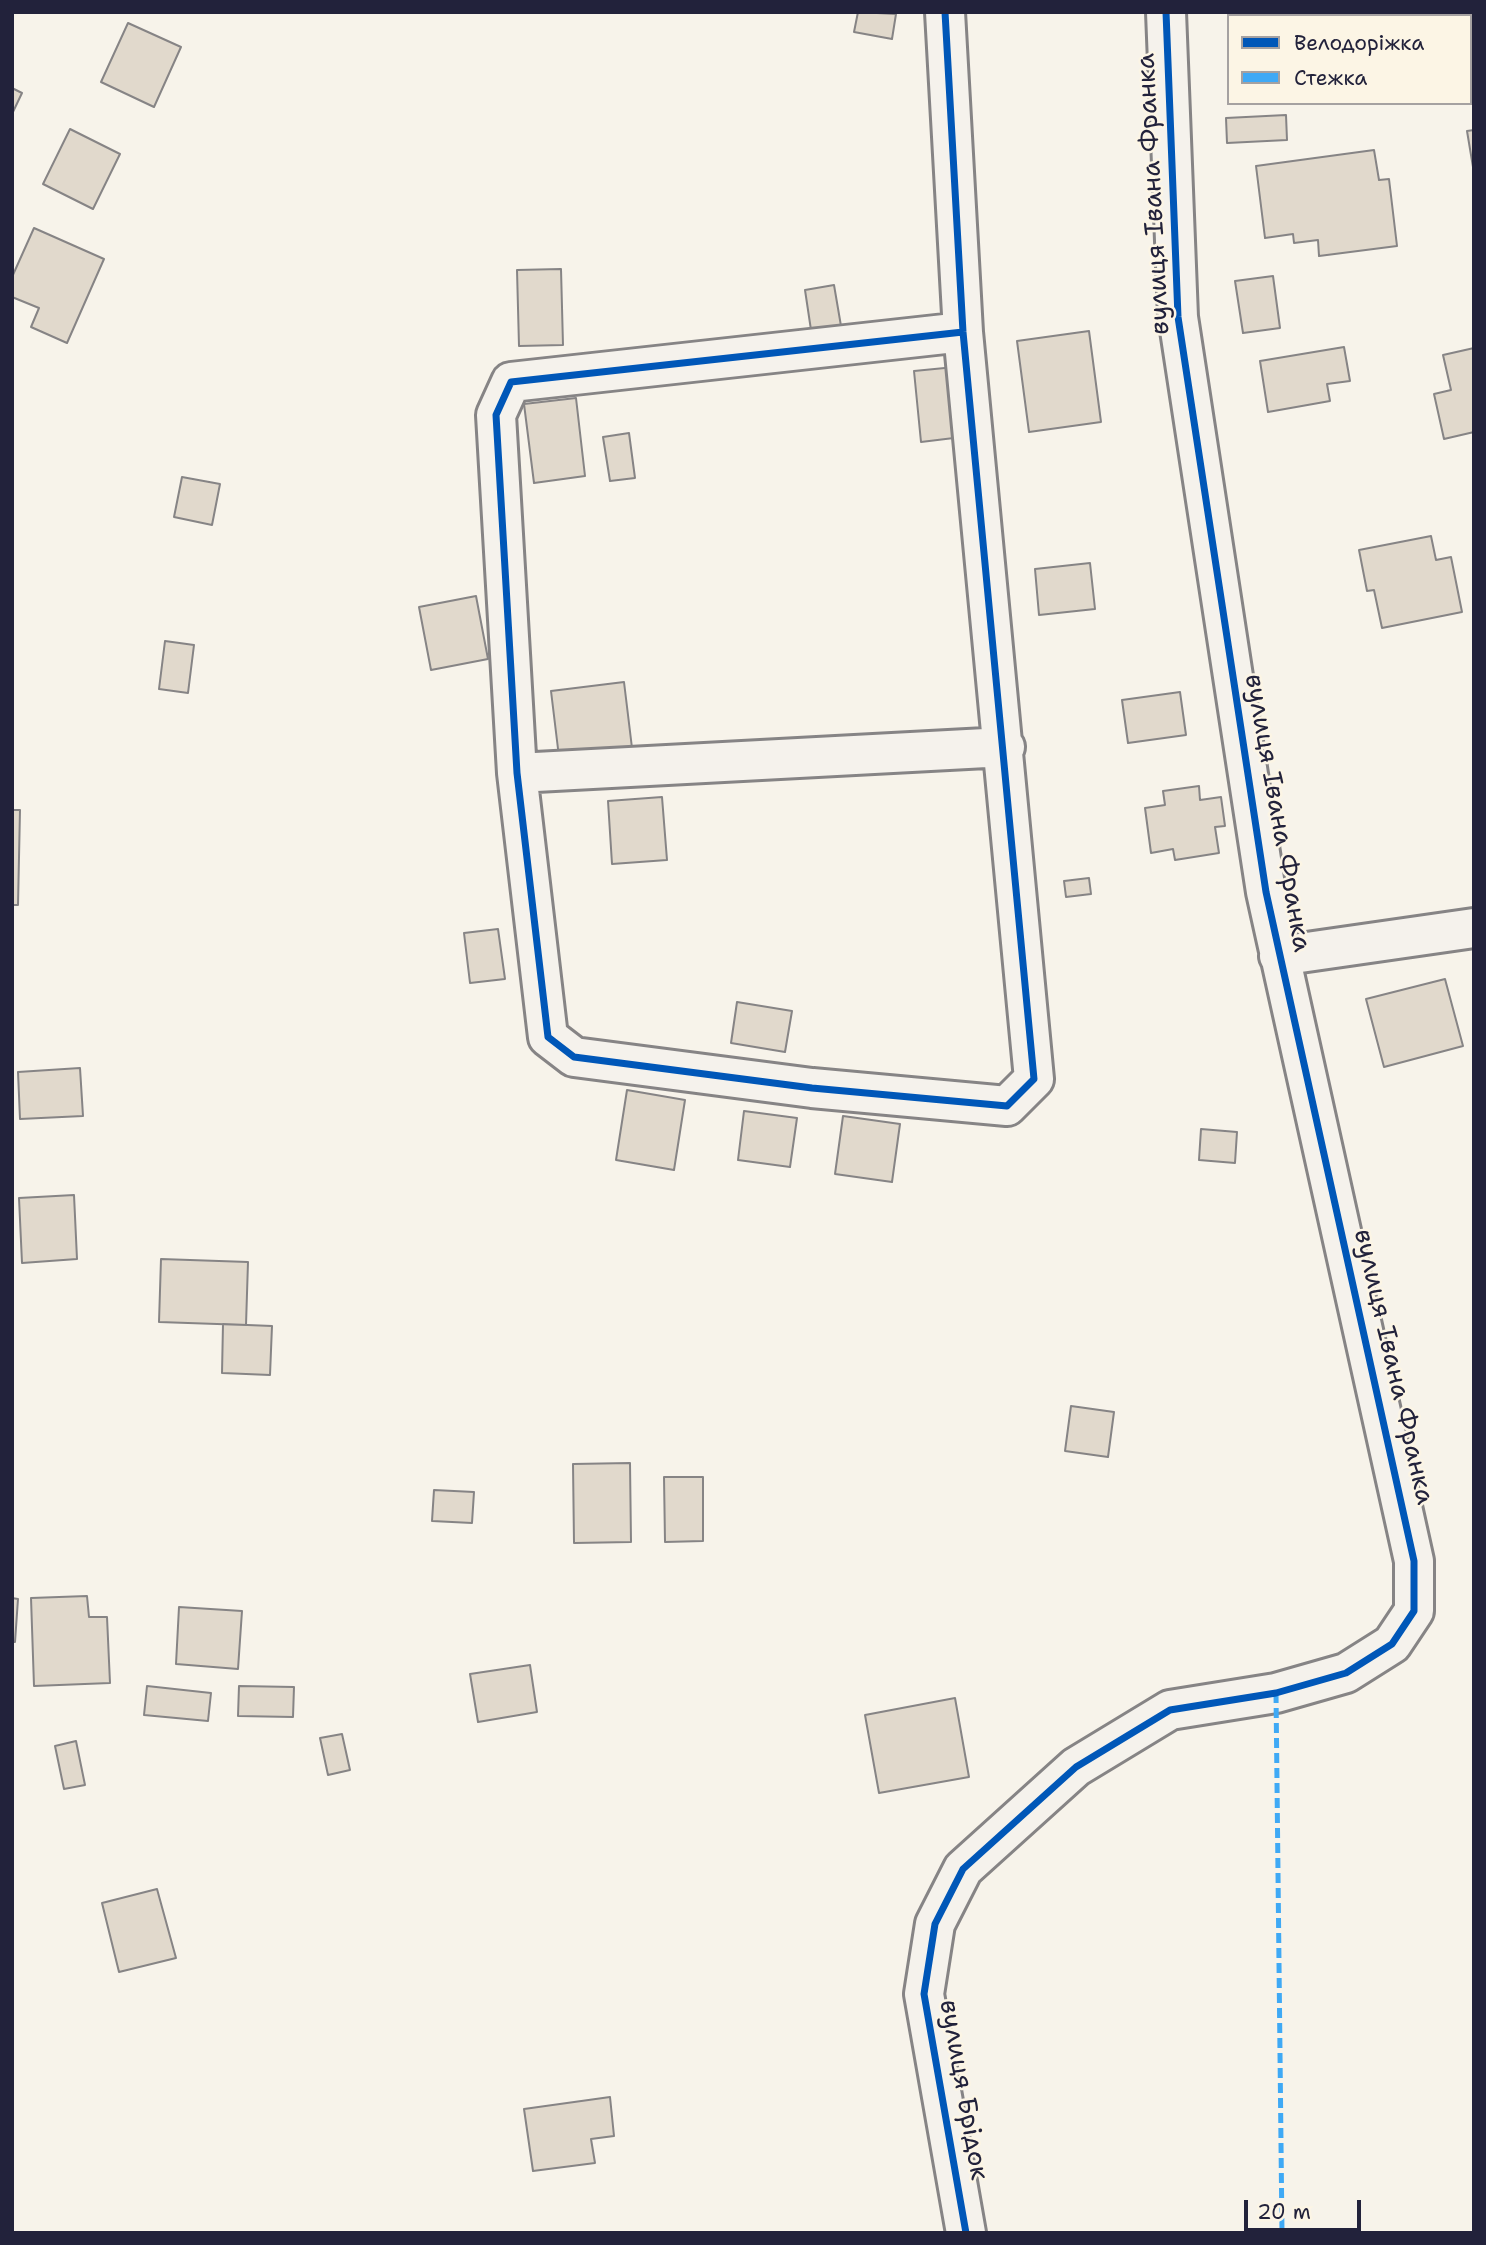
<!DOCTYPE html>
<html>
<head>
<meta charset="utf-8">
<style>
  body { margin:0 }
  #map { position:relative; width:1486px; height:2245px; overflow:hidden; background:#f7f3ea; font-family:"Shantell Sans",sans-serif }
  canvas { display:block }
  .frame { position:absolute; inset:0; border:14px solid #22223b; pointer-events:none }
  .legend { position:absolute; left:1227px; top:14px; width:245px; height:91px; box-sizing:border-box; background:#fcf5e5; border:2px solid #a5a1a1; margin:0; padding:9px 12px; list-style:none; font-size:21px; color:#22223b }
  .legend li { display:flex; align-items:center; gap:14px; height:35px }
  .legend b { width:35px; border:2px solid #a5a1a1 }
  .scale { position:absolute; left:1244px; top:2200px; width:117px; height:32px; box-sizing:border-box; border:4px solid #22223b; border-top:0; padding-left:9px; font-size:21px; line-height:24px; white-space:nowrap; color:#22223b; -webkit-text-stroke:5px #fcf5e5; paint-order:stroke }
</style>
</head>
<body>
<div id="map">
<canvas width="1486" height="2245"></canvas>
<div class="frame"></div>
<ul class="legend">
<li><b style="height:9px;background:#0057b8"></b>Велодоріжка</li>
<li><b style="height:9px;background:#3fa9f5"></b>Стежка</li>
</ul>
<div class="scale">20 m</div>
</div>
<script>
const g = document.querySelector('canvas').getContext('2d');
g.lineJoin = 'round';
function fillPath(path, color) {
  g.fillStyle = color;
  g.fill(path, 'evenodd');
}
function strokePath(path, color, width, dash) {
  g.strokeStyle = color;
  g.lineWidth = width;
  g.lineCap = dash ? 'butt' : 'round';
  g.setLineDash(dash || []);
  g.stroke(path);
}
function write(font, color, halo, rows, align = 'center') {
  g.font = font + ' "Shantell Sans",sans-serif';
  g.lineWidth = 5;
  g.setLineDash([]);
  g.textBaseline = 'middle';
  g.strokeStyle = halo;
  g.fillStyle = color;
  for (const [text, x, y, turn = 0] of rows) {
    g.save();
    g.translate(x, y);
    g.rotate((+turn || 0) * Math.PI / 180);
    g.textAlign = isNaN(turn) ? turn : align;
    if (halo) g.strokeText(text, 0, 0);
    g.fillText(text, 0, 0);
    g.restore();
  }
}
const building = new Path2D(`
  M858 12 896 14 892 39 854 32Z
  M128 23 181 47 154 107 101 82Z
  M12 88 22 93 12 114Z
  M1286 115 1287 140 1227 143 1226 118Z
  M70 129 120 154 93 209 43 184Z
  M1474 130V173L1467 131Z
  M1374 150 1379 180 1389 179 1397 246 1319 256 1318 240 1294 243 1293 234 1265 238 1256 166Z
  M34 228 104 259 67 343 31 327 39 308 12 297V277Z
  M561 269 563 345 519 346 517 270Z
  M1273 276 1280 328 1243 333 1235 281Z
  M834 285 841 326 811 330 805 290Z
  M1089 331 1101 422 1029 432 1017 341Z
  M1344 347 1350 381 1327 384 1330 401 1268 412 1260 361Z
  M1474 348V432L1444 439 1434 394 1451 390 1443 355Z
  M955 367 962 437 921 442 914 371Z
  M576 398 585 476 534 483 524 404Z
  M629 433 635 478 610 481 603 437Z
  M182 477 220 484 212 525 174 517Z
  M1431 536 1436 560 1451 557 1462 612 1382 628 1374 590 1367 591 1359 550Z
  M1090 563 1095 609 1039 615 1035 569Z
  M476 596 488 659 431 670 419 607Z
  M165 641 194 645 188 693 159 689Z
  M624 682 632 748 559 757 551 691Z
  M1180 692 1186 735 1128 743 1122 700Z
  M1199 786 1200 800 1221 797 1225 826 1215 827 1219 853 1175 860 1173 849 1151 853 1145 808 1165 805 1163 791Z
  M662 797 667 860 612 864 608 801Z
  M12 810H20L18 905H12Z
  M1089 878 1091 894 1066 897 1064 881Z
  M498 929 505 979 470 983 464 933Z
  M1445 979 1463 1046 1384 1067 1366 999Z
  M737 1002 792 1011 785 1052 731 1043Z
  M80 1068 83 1116 20 1119 18 1072Z
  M627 1090 685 1100 674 1170 616 1160Z
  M744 1111 797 1118 790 1167 738 1160Z
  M843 1116 900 1124 892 1182 835 1174Z
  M1201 1129 1237 1132 1235 1163 1199 1160Z
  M74 1195 77 1259 22 1263 19 1198Z
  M161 1259 248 1262 246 1325 159 1322Z
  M223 1324 272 1326 270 1375 222 1373Z
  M1071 1406 1114 1412 1108 1457 1065 1451Z
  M630 1463 631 1542 574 1543 573 1464Z
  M664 1477H703V1541L665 1542Z
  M434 1490 474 1492 472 1523 432 1521Z
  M87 1596 89 1617H107L110 1683 34 1686 31 1598Z
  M12 1598 18 1599 15 1642H12Z
  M179 1607 242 1611 238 1669 176 1664Z
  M530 1665 537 1712 478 1722 470 1674Z
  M147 1686 211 1693 208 1721 144 1715Z
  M239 1686 294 1687 293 1717 238 1716Z
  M955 1698 969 1777 879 1793 865 1715Z
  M342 1734 350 1770 328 1775 320 1738Z
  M76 1741 85 1785 64 1789 55 1746Z
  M157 1889 176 1958 119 1972 102 1903Z
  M610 2097 614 2136 591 2139 595 2163 533 2171 524 2109Z`);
const minor = new Path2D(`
  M945 12 963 332 1034 1079 1007 1106 812 1088 574 1057 548 1037 517 773 496 415 511 382 963 332
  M517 773 1005 747
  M1279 956 1474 928
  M966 2233 924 1994 935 1924 963 1869 1076 1767 1170 1710 1276 1693 1346 1673 1392 1644 1414 1611V1561L1266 892 1178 317 1166 12`);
const quiet = new Path2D(`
  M1276 1693 1282 2233`);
const cycleway = new Path2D(`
  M945 12 963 332 1034 1079 1007 1106 812 1088 574 1057 548 1037 517 773 496 415 511 382 963 332
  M966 2233 924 1994 935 1924 963 1869 1076 1767 1170 1710 1276 1693 1346 1673 1392 1644 1414 1611V1561L1266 892 1178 317 1166 12`);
const streetNames = [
  ["вулиця Івана Франка",1154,194,-93],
  ["вулиця Івана Франка",1277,813,80],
  ["вулиця Івана Франка",1393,1367,77],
  ["вулиця Брідок",963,2090,80]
];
fillPath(building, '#e1d9cc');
strokePath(building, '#868485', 2);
strokePath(minor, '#868485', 44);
strokePath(minor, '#f5f2ec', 38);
strokePath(quiet, '#3fa9f5', 5, [10, 5]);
strokePath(cycleway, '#0057b8', 7);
write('26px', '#22223b', '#fcf5e5', streetNames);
</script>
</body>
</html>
